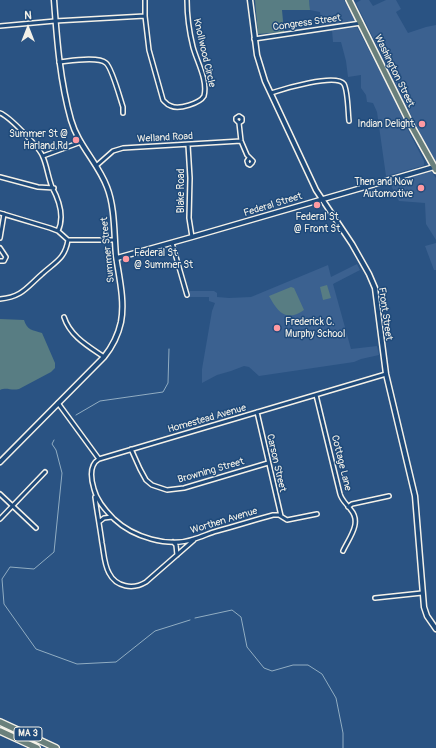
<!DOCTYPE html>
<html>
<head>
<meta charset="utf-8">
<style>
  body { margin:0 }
  #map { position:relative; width:436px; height:748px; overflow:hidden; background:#2a5383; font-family:Pangolin,sans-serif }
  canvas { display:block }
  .north { position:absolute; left:8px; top:8px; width:40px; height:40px; -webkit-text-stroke:3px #1f4a7a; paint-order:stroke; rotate:0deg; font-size:11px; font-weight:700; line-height:16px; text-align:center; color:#f4f1e8 }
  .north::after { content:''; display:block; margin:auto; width:14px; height:18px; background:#f4f1e8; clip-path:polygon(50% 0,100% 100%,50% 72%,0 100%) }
</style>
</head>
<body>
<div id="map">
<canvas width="436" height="748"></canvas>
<div class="north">N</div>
</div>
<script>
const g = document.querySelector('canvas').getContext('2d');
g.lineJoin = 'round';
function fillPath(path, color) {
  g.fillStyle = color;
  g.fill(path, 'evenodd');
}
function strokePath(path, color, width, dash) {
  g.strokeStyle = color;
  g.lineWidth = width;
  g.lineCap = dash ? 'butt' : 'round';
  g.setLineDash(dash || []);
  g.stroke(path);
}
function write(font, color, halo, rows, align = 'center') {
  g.font = font + ' Pangolin,sans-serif';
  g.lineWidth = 3;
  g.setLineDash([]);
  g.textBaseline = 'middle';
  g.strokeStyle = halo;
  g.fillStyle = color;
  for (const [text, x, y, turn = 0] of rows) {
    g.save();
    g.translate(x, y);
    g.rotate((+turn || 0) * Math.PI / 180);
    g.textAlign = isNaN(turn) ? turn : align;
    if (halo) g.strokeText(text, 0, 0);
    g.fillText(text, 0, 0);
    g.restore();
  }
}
const built = new Path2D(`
  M309 0H344L355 21 347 24 322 27 320 12 310 10Z
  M361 0H369L373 6 386 0H396L401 9 396 12 408 33 426 27 436 25V162L422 137 356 3Z
  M357 27 389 89 408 130 424 161V165L422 166 386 176 377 112 373 103 367 102 366 95 361 88V75L348 77 346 61 341 42H333L332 30Z
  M430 170 436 178V240L426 224 425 203 399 201 389 182Z
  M436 243V270H434L425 246Z
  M357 264 360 270 333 284 351 349 377 346 379 355 361 359 354 362 259 376 249 367 244 366 231 371 217 375 202 383V369L212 311 215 303 209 301V297H184L183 291H214L217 293V297L229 298 251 297 328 265 331 277Z`);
const green = new Path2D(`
  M255 0H309L310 10H282L284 32 258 34Z
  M327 285 331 298 323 300 320 287Z
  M291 287 294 288 304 310C286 323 277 311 269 296Z
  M0 319 24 320C27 330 32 330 42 333L55 363V368L51 372 19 389C11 391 7 387 0 390Z`);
const stream = new Path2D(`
  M76 415 100 401 163 392 168 383 169 349
  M54 440 52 444 56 450 62 473 54 552 34 569 10 567 2 579 4 604 36 649 77 664 116 662 155 631 190 620
  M195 618 232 610 241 617 247 647 264 668 272 671 293 665H308L322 674 336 698 343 733V748`);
const minor = new Path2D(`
  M145 16 149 50 163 100C165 102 167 105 171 106 179 110 200 103 204 96 208 80 197 62 193 47 189 31 187 16 187 0
  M0 26 55 21 145 16V0
  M254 39 361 23
  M59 62C70 61 98 56 106 63 112 68 120 98 123 107V113
  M271 93C283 89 336 73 344 84 348 91 348 113 349 121
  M0 113C9 116 40 148 43 157 47 166 48 177 52 187 59 200 65 216 58 231
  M239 123 236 120V118L239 116 242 118V121L239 123 241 141 247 155 253 161 252 163 250 165 248 164 247 161 249 158
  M188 145 190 178 189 218 192 237
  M43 156 81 142
  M96 166 113 151 123 148 241 141
  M0 177 38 187 54 188
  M0 213 50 228 58 231 68 240H115
  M0 238 4 214
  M172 243 187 295
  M0 248 6 257 4 261H0
  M0 299C22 297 27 287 42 274 55 262 65 259 68 240
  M64 317C70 336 88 346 104 357
  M316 395 340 494C342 501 347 504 351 510 362 523 349 538 343 551
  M58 403 99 459 386 374
  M257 412 281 516
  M131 449 140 469 146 480 152 485 167 490 184 488 268 463
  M99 459C89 465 91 479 94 489 97 501 105 510 114 519 133 537 168 548 194 539 202 537 209 533 217 531 236 526 254 520 273 515H279L287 520 317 514
  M0 494 36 528
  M95 497C97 512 100 528 102 543 104 553 104 564 109 573 116 587 133 590 146 582L194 540
  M348 507 352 504 389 496
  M0 519 45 472
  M99 522 104 518 112 517
  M173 542 176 545 177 555
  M375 598 422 593`);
const tertiary = new Path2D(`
  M250 0 257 55 265 81 316 190 352 244 369 274 375 288 386 374 415 496 424 607 427 616 436 629
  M117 258 192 237 434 167
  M0 462 104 357C112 347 118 336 121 322 125 301 119 277 116 256 114 234 115 207 107 187 98 163 78 145 71 120 60 81 57 41 54 0`);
const primary = new Path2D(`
  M349 0 412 127 436 170`);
const motorway = new Path2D(`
  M0 722 56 748
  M0 731 37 748`);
const markers = [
  [422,124,4,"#ff9aa2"],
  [76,140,4,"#ff9aa2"],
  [421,188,4,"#ff9aa2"],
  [317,205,4,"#ff9aa2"],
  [126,259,4,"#ff9aa2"],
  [277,328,4,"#ff9aa2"]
];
const shields = [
  [28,734,28]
];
const shieldNames = [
  ["MA 3",28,734]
];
const streetNames = [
  ["Congress Street",307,23,-8],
  ["Knollwood Circle",204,53,77],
  ["Washington Street",394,71,64],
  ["Welland Road",165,138,-3],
  ["Blake Road",181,191,-90],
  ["Federal Street",273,205,-17],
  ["Summer Street",108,250,-96],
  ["Front Street",385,314,82],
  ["Homestead Avenue",207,419,-16],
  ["Carson Street",276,463,77],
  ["Cottage Lane",341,463,76],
  ["Browning Street",211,471,-16],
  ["Worthen Avenue",224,521,-17]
];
const poiNames = [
  ["Indian Delight",414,124],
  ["Summer St @",68,134],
  ["Harland Rd",68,146],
  ["Then and Now",413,182],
  ["Automotive",413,194],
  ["Federal St",317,217,"center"],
  ["@ Front St",317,229,"center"],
  ["Federal St",134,253,"left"],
  ["@ Summer St",134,265,"left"],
  ["Frederick C.",285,322,"left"],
  ["Murphy School",285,334,"left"]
];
fillPath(built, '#3b6190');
fillPath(green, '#587d83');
strokePath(stream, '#91adc2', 1);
strokePath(minor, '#f4f1e8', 6);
strokePath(tertiary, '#f4f1e8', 7);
strokePath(primary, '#f4f1e8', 8);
strokePath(motorway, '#f4f1e8', 8);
strokePath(minor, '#1f4a7a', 3);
strokePath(tertiary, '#1f4a7a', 4);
strokePath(primary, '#6a807c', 5);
strokePath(motorway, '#6a807c', 5.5);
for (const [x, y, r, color] of markers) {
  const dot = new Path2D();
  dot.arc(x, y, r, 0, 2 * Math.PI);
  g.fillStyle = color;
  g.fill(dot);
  strokePath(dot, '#1f4a7a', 1.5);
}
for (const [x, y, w] of shields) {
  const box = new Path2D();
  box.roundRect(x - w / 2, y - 7, w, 14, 3);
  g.fillStyle = '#1f4a7a';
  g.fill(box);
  strokePath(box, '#f4f1e8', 1);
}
write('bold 9px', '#f4f1e8', null, shieldNames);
write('10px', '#f4f1e8', '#1f4a7a', streetNames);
write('10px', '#f4f1e8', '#1f4a7a', poiNames, 'right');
</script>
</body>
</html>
